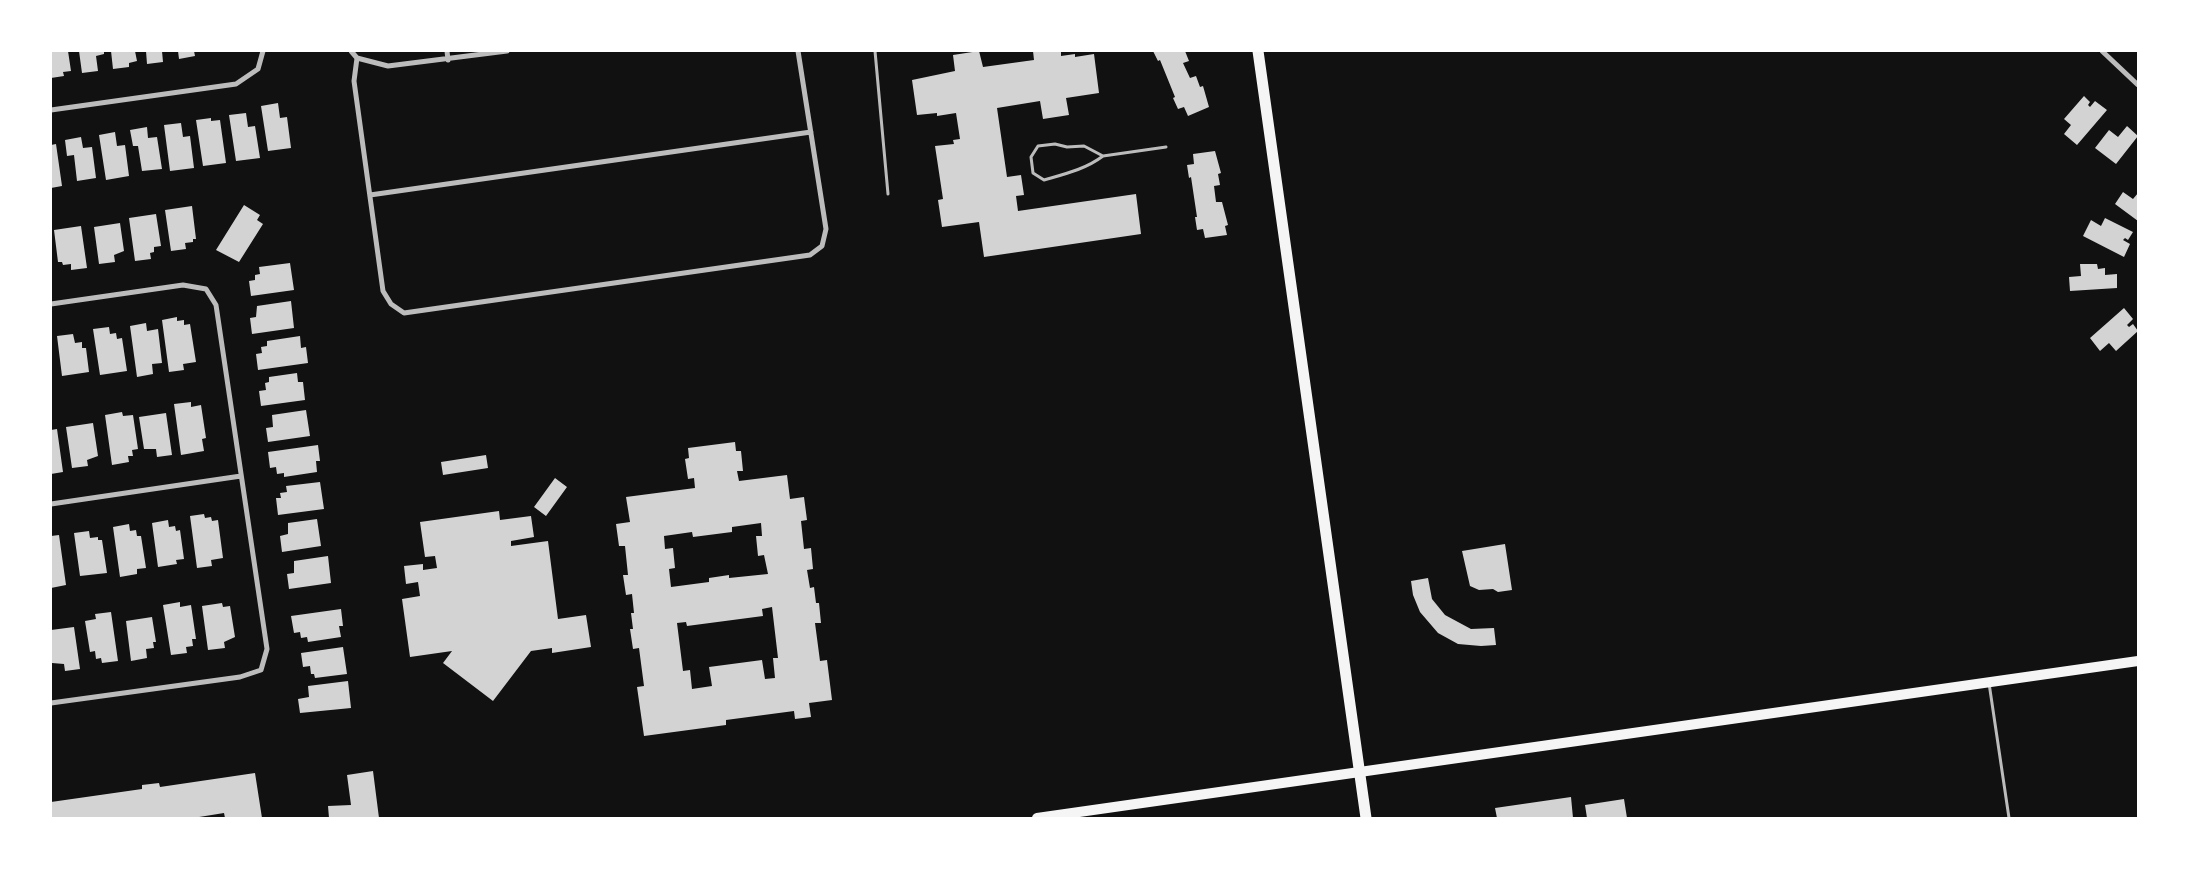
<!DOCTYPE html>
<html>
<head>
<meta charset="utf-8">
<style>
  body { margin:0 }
  #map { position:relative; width:2189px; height:869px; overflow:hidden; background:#111; font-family:Jost,sans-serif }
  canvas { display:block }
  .frame { position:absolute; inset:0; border:52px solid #fff; pointer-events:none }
</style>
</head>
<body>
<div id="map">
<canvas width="2189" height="869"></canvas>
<div class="frame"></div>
</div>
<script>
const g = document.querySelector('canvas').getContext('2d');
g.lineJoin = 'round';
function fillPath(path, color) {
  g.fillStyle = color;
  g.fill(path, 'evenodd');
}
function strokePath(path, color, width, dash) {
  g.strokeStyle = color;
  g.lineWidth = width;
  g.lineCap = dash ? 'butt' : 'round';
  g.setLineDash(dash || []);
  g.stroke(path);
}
const building = new Path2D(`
  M51 51H68L71 71 63 72 64 76 51 78Z
  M79 51H104V54L96 56 98 71 82 73Z
  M111 51H135L137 61 129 63V67L113 69Z
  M146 51H162L163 62 147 64Z
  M178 51H194L195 56 179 59Z
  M979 51 983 67 1034 60 1033 51H1061V56L1075 54V57L1094 54 1099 93 1066 98 1069 115 1043 119 1040 101 997 108 1007 177 1021 175 1024 195 1016 196 1018 211 1136 194 1141 234 984 257 979 222 942 227 938 200 943 199 935 146 954 144 953 140 960 139 956 113 937 116V113L917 115 912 80 955 71 953 55Z
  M1153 51H1185L1189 61 1183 63 1190 78 1196 76 1200 87 1203 86 1209 107 1188 116 1184 107 1178 109 1173 98 1175 97 1160 60 1158 61Z
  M2084 96 2090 102 2088 105 2090 107 2095 101 2107 110 2077 145 2064 134 2071 125 2064 119Z
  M278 103 280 118 287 117 291 148 268 151 261 106Z
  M246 113 248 127 255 126 260 158 236 161 229 115Z
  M211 118V121L220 120 226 163 203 166 196 120Z
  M181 123 183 137 190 136 194 168 170 171 164 125Z
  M2127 126 2138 136 2116 164 2095 148 2109 130 2118 137Z
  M147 127 148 138 157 137 162 169 142 171 138 146H133L130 130Z
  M115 132 117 146 125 145 129 176 106 180 99 135Z
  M81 137 83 148 92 147 96 178 77 181 74 155 67 156 65 140Z
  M56 144 62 186 51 188V145Z
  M1215 151 1221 173 1218 174 1220 185 1214 186 1216 202H1222L1228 225 1225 226 1227 235 1205 238 1203 229 1197 230 1195 217H1197L1191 177 1189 178 1187 165 1194 164 1193 154Z
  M2123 192 2133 199 2138 193V221L2115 204Z
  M244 205 260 215 257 220 263 224 239 262 216 250Z
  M192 206 196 239H193V242L185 243 186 249 171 251 165 210Z
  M156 214 161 246 154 247V252L150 253 151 259 135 261 129 218Z
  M2105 218 2133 232 2128 240 2125 238 2123 240 2130 244 2124 257 2083 236 2091 220 2101 226Z
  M120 223 124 251 114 255 115 262 99 264 94 227Z
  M81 226 87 268 71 270V264L63 265 62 262H58L54 230Z
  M290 263 294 290 251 296 249 281 255 280V275L260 274 259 267Z
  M2080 264H2097L2098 269 2105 268V275L2117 274V288L2070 291 2069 277 2081 276Z
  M291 301 294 328 252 334 250 318 256 317 257 306Z
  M2124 308 2133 319 2127 325 2129 327 2133 324 2138 331 2116 351 2109 343 2100 351 2090 338Z
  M177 317V321L184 320V325L190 324 196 362 183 364 184 370 169 372 162 320Z
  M146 323 147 331 158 329 162 363 152 364 153 374 137 377 130 326Z
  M109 327 110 334 116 333 117 339 122 338 127 371 100 375 93 329Z
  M73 334 75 343 82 342V348H86L89 372 62 376 57 336Z
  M300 336 301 348 306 347 308 363 258 370 256 354 262 353 261 347 267 346V341Z
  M297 373 298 382H303L305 400 261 406 259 391 266 390 265 383 269 382V377Z
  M191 402V407L201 405 206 438 202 439 204 451 181 455 174 404Z
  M306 410 310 436 268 442 266 428 273 427 272 415Z
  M122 412 123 416 133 415 138 449 132 450 133 456H128L129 462 112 465 105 415Z
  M166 413 172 455 157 457 156 449H144L139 417Z
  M93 423 98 456 87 460 88 466 72 468 66 427Z
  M57 429 63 472 51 474V430Z
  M735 442 736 451H741L743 471H737L739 481 787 475 790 499 804 497 807 520 801 521 804 549 811 548 813 569 807 570 810 588 814 587 816 603H819L821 623H815L820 661 827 660 832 700 809 703 811 717 795 719 794 711 726 720V725L644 736 637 687 644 686 639 648 633 649 630 629H633L631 613H634L632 594 626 595 623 575H628L625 546H619L616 524 630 522 626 497 695 488 694 478 688 479 685 459 689 458 688 448ZM761 523 762 536H756L758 556 764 555 768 574 729 578V575L709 578V582L671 587 669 569 675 568 673 548 665 549 664 536 692 532 693 537 732 532V527ZM772 607 778 658H773L775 678 765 679 762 660 709 667 712 686 692 689 690 670 683 671 677 623 686 622 687 626 763 616 762 609Z
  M318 445 320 461H316L317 472 284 477V473L277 474 276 467 270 468 268 452Z
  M486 455 488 468 443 475 441 462Z
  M555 478 567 487 546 516 534 507Z
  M320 482 324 509 278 515 276 498H281L280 493 287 492 286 486Z
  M499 511 500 520 531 516 534 537 511 541V546L548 541 558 619 586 615 591 647 552 653V648L531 651 493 701 443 663 452 651 410 657 402 599 420 596 418 582 406 584 404 566 423 564V570L437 568 435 556 425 557 420 522Z
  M204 514 205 518 211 517 212 521 218 520 223 558 211 560 212 566 197 568 190 516Z
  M317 519 321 546 282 552 280 536 288 534V523Z
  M168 520 169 527 175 526 176 531 180 530 184 559 176 560 177 564 158 567 152 523Z
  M129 524 130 531 136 530 137 536H141L146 568 137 569V574L120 577 113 527Z
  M89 531 90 538 98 537V540H102L107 573 80 576 74 533Z
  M59 535 66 585 51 588V536Z
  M1505 544 1512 590 1498 592 1493 589 1479 590 1470 586 1462 551Z
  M328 556 331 583 289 589 287 574 294 573V561Z
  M1428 578 1432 599 1445 615 1471 629 1494 628 1496 645 1481 646 1458 644 1438 633 1420 612 1413 595 1411 581Z
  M180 602V607L191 605 196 639H192L193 646 186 647 187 653 171 655 163 605Z
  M222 603 223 607 230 606 235 637 224 642 225 648 208 650 202 606Z
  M341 609 343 626H339L341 637 308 642 307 637 301 638 300 632 294 633 291 616Z
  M111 612 118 661 102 663 101 658 96 659 95 651 90 652 85 621 96 619 95 614Z
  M152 617 156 642H153L154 648 146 649 147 658 131 661 126 621Z
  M74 627 80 669 65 671 64 664 52 663 51 630Z
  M343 647 347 674 315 678 314 674H311L310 666 303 667 301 653Z
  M348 681 351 708 300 713 298 699 309 697 308 686Z
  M373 771 379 818H329L328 806 351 805 347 775Z
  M255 773 262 818H225L224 813 193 818H51V802L142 789V785L159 783 160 787Z
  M1571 797 1573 818H1497L1495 808Z
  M1624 799 1627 818H1587L1585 805Z`);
const service = new Path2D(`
  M875 51 888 194
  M1103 156C1086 169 1065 174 1044 180L1033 173 1031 157 1038 146 1055 144 1067 147 1084 146 1103 156 1166 147
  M1989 683 2009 818`);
const minor = new Path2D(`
  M351 51 357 58 388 66 507 51
  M447 51 448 60
  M2102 51 2138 85
  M357 58 354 81 383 291 391 304 404 313 810 255 822 246 826 229 798 51
  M51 110 236 84 258 69 263 51
  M370 195 811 132
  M51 304 183 285 206 289 216 305 267 649 261 670 240 677 51 703
  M51 504 241 476`);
const secondary = new Path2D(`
  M1037 818 2138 661`);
const primary = new Path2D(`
  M1258 51 1366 818`);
fillPath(building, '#d3d3d3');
strokePath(service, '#bcbcbc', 3);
strokePath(minor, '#bcbcbc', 5);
strokePath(secondary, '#f5f5f5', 10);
strokePath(primary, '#f5f5f5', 11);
</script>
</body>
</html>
